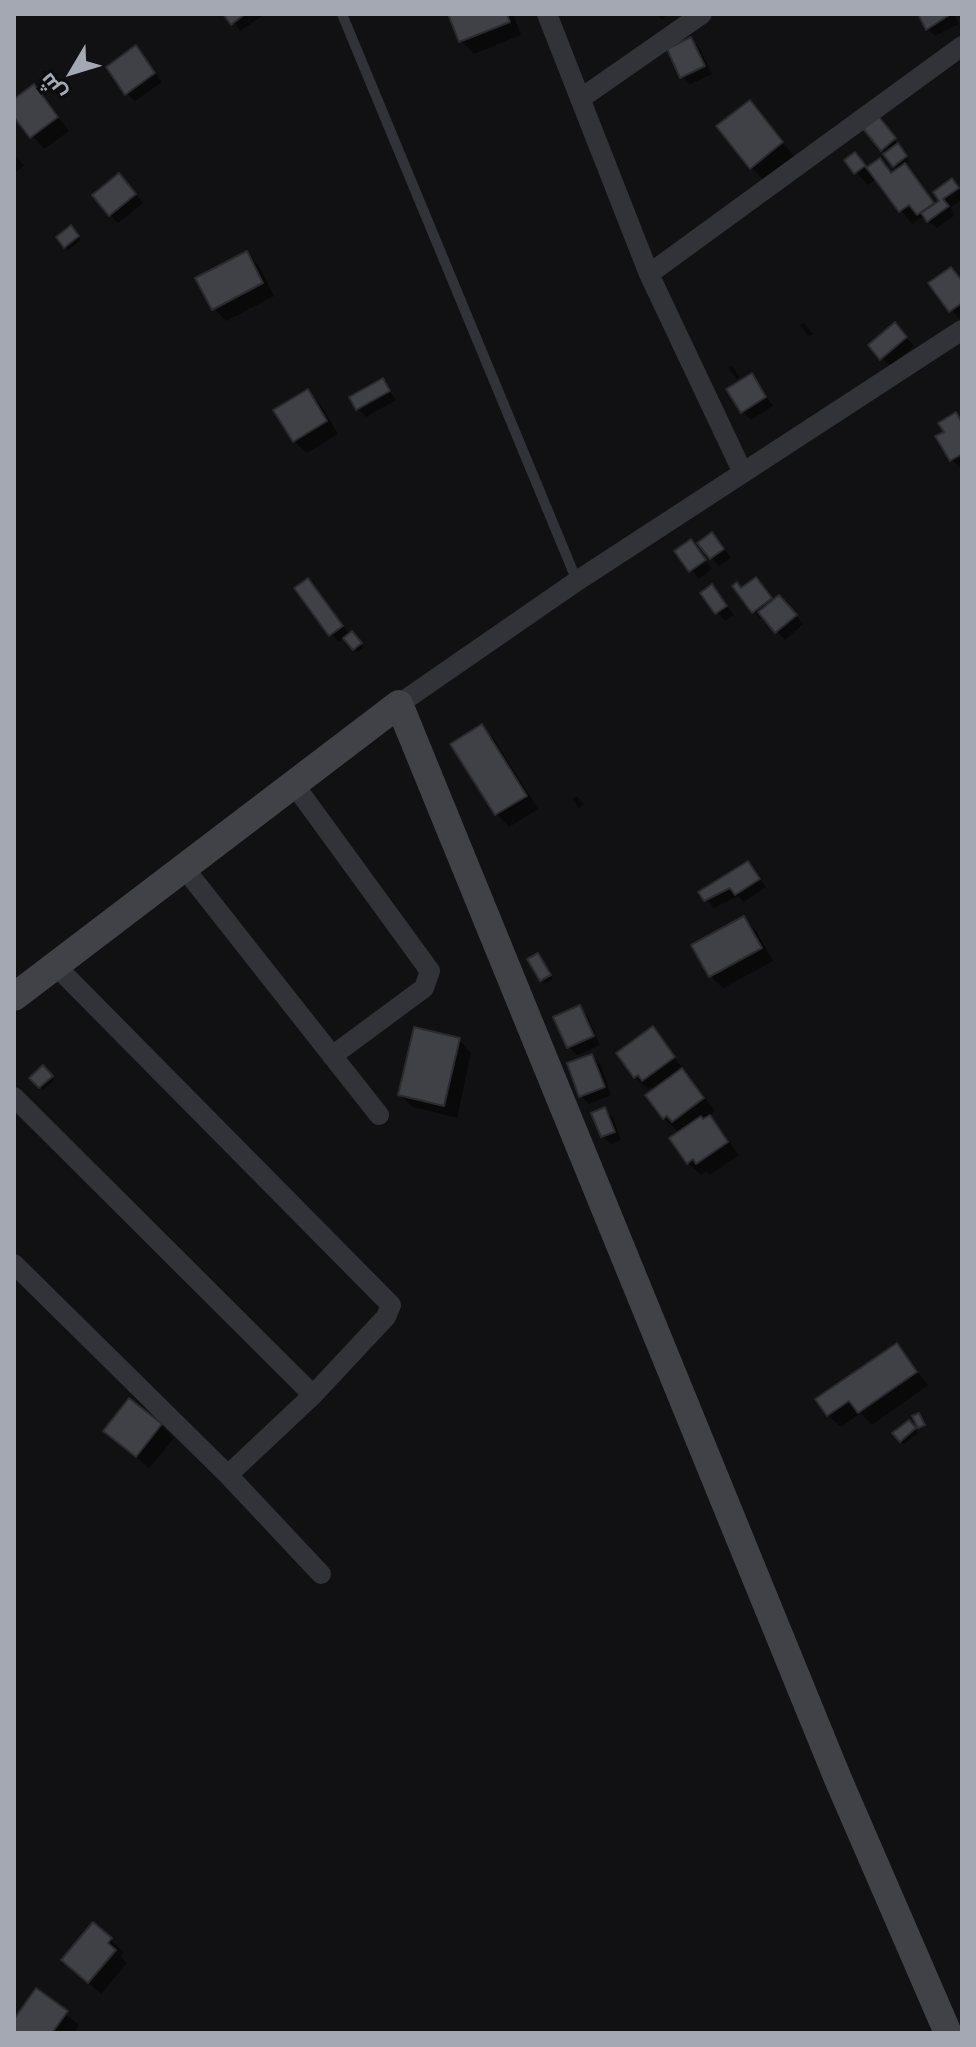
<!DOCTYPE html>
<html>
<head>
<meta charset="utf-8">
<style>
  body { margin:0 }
  #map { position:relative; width:976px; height:2047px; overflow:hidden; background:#111113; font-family:"Varela Round",Cairo,sans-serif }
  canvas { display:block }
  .frame { position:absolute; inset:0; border:16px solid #a3a8b3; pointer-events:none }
  .north { position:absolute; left:32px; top:32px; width:80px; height:80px; -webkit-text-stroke:6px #0c0c0e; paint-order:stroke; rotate:232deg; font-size:22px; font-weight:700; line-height:32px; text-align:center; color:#a3a8b3 }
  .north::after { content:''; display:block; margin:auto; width:28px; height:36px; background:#a3a8b3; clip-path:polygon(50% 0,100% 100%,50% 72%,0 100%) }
</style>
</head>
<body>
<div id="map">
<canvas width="976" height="2047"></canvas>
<div class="frame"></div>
<div class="north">ش</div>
</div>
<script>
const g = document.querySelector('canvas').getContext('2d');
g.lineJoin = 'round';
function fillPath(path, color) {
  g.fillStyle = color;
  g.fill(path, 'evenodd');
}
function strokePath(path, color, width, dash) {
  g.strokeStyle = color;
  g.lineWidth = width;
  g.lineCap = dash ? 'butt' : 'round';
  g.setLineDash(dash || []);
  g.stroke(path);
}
const shadow = new Path2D(`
  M228 14H261L262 16 240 31Z
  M450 14H513L521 35 474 54 461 41Z
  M657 14H670L662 20Z
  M923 14H954L959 24 935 36 927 28Z
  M691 39 699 47 712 74 690 84 682 76Z
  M143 56 162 82 135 101 127 93Z
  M34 87 69 131 44 149 14 114V101Z
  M750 102 794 156 764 180 751 167Z
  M883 123 909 161 904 165 936 205 942 201 936 192 952 180 962 191V199L950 208 955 215 937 228 922 217 912 224 876 179 868 185 856 172 855 154 869 169 880 160 893 174 898 170 882 149Z
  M14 153 24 166 14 173Z
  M127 184 143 203 118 223 110 215Z
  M75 231 81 240 68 250 65 246Z
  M246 254 259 266 274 296 226 321 214 308Z
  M951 269 962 281V317L959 319 931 284Z
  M804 323 813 334 808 336 800 325Z
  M902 332 914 346 890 366 882 358Z
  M732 366 740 377 737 379 728 368Z
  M752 376 773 406 751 420 743 412Z
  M382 380 396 400 366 417 358 409Z
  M307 392 320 404 338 434 307 453 294 441Z
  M955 415 962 421 960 468 952 460 946 432Z
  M700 543H720L731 558 719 566Z
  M698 550 712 569 699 579 677 551Z
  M712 587 734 615 725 621 703 593Z
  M763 588 774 602 787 605 803 624 785 640 765 617 761 619 754 611 742 590Z
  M315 589 350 635 364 647 358 652 345 638 339 642 331 634Z
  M482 726 494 739 538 809 509 827 497 814 453 744Z
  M577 796 584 804 579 808 572 799Z
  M748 863 766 887 744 902 738 896 714 908 701 893Z
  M744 918 756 931 773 961 723 988 710 976Z
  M541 959 553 979 545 983 530 960Z
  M579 1007 587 1015 600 1045 577 1055 569 1047Z
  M653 1029 715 1111 709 1116 739 1155 710 1175 706 1171 701 1175 688 1163 679 1133 664 1118 654 1090 651 1087 648 1089 635 1077Z
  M459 1040 471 1053 457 1118 413 1107 400 1095Z
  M592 1056 600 1064 611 1095 589 1104 581 1096Z
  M43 1068 54 1080 43 1090 32 1078Z
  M605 1110 613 1118 621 1140 611 1144 603 1136Z
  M896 1345 928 1385 872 1425 861 1413 841 1427 828 1415Z
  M909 1422 918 1433 904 1444 895 1433Z
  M161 1425 174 1438 149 1468 106 1431Z
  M93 1925 124 1952 120 1956 127 1963 101 1994 63 1960Z
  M37 1991 79 2025 74 2033H14V2022Z`);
const building = new Path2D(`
  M223 14H245L231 25Z
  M448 14H507L510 22 459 42Z
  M951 14 926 30 919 16 922 14Z
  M691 37 705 66 680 78 667 49Z
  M136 45 155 73 125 95 106 67Z
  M34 84 58 117 30 138 14 117V99Z
  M750 100 783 142 750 169 716 126Z
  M876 113 896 138 881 151 860 125Z
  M898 143 907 156 893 167 883 154Z
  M855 152 867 167 880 158 891 173 905 163 934 203 917 215 909 205 899 212 865 166 854 174 844 160Z
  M119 173 136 194 109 216 92 195Z
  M952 178 959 188 943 199 949 206 927 222 921 213 939 201 933 192Z
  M71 225 79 236 64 248 56 237Z
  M247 251 263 283 212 310 195 278Z
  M951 267 962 281V303L949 312 928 283Z
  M895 322 907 337 880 360 868 345Z
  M752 373 766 397 741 413 726 389Z
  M383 378 390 391 356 410 349 397Z
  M308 389 327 421 293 442 273 410Z
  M956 412 962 423V454L950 461 935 436 944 432 938 423Z
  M712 532 724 549 710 559 697 543Z
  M691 539 706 560 689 572 674 551Z
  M756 577 772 598 752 613 732 586 737 582 741 588Z
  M308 578 343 626 329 636 294 588Z
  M712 584 727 606 715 614 700 593Z
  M779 595 797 615 775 633 758 612Z
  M352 631 362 643 353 650 343 638Z
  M482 724 527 796 495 815 450 744Z
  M748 861 760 879 735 895 730 888 704 901 698 892Z
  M744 916 762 948 709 977 691 945Z
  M538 953 551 975 540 981 527 959Z
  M580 1005 594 1036 567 1048 553 1017Z
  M653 1026 675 1057 642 1081 638 1075 634 1078 616 1053Z
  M414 1027 460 1038 444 1106 398 1095Z
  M592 1054 605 1087 579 1097 567 1063Z
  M43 1065 53 1076 39 1088 29 1078Z
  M682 1068 704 1098 672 1122 667 1116 663 1119 645 1095Z
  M605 1107 615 1132 601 1137 591 1113Z
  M710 1115 728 1142 696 1164 693 1159 687 1164 669 1138 701 1116 703 1119Z
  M897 1343 917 1372 858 1413 849 1401 827 1416 815 1399Z
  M129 1398 162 1424 136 1457 103 1431Z
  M919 1413 925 1425 918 1428 912 1416Z
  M909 1420 916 1428 900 1442 892 1433Z
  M93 1922 112 1938 108 1943 116 1950 88 1983 61 1960Z
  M36 1988 68 2011 52 2033H14V2019Z`);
const lane = new Path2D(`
  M342 14 577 581`);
const street = new Path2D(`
  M547 14 649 274 743 473
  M580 99 702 14
  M649 274 962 46
  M399 704 577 581 962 330
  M293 783 430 971 424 988 332 1056
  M185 869 379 1115
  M57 967 391 1305 386 1317 313 1395 228 1475
  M14 1097 313 1395
  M14 1264 228 1475 321 1574`);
const secondary = new Path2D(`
  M14 997 399 704 838 1779 948 2033`);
fillPath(shadow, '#0007');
fillPath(building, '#404146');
strokePath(building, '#2b2b2f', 2);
strokePath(lane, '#323338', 10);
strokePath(street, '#323338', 20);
strokePath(secondary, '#404248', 28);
</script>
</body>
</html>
